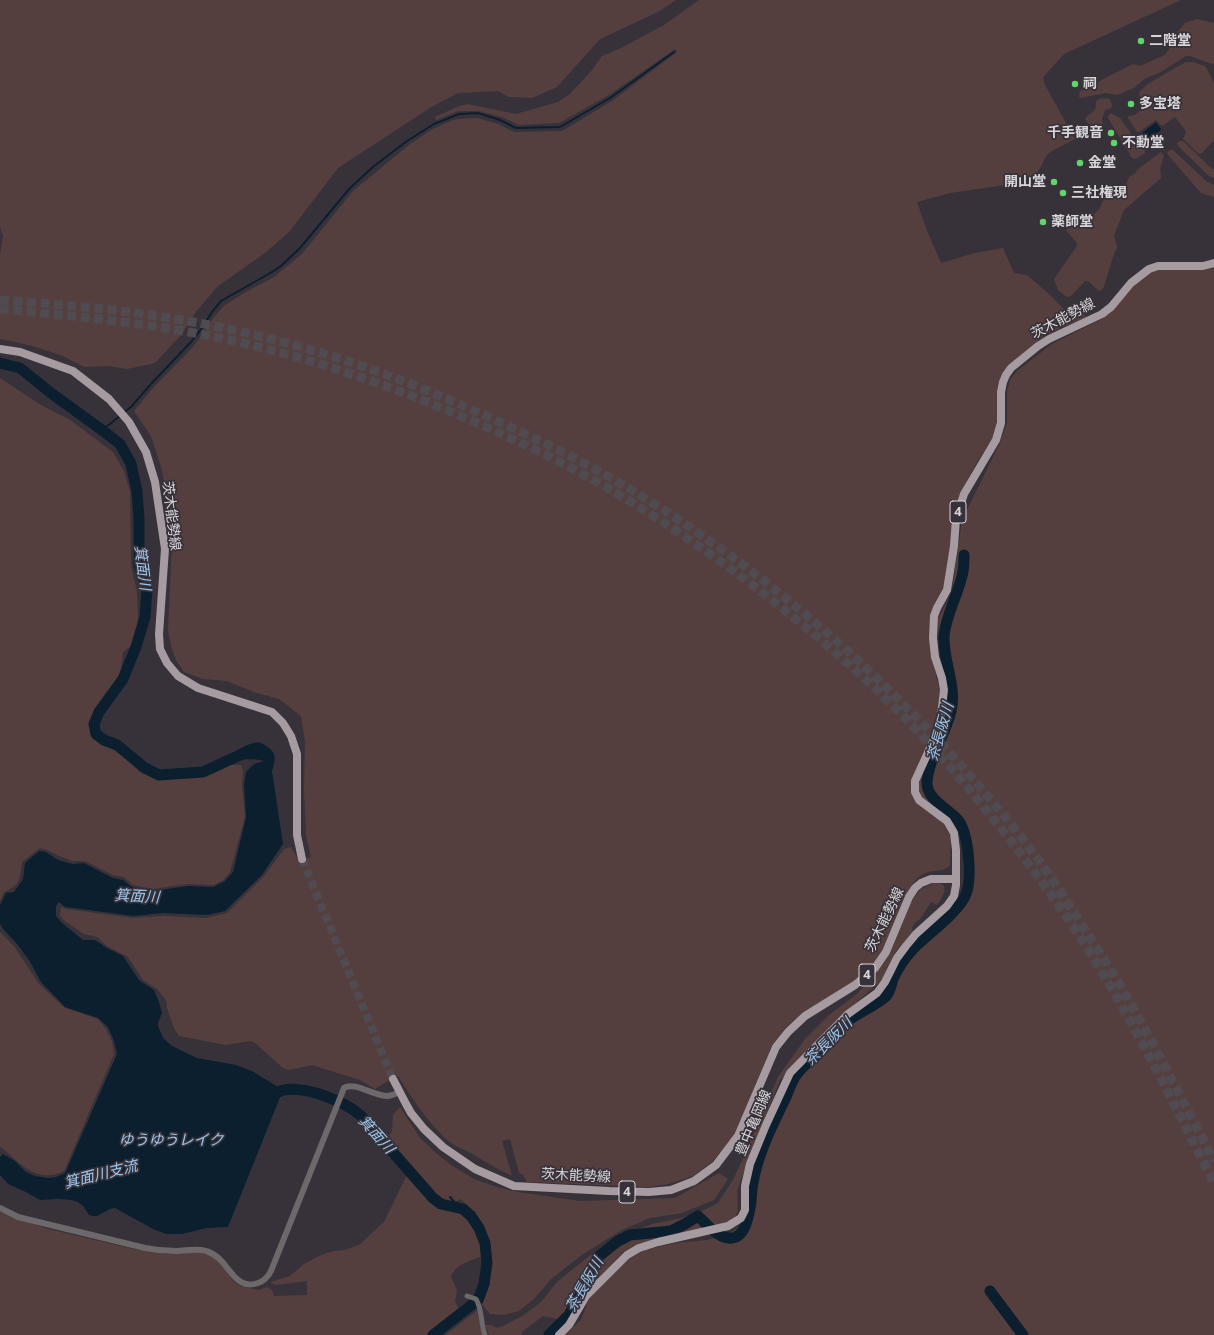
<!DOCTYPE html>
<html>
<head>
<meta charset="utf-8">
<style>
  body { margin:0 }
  canvas { display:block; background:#373239 }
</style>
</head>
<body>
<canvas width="1214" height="1335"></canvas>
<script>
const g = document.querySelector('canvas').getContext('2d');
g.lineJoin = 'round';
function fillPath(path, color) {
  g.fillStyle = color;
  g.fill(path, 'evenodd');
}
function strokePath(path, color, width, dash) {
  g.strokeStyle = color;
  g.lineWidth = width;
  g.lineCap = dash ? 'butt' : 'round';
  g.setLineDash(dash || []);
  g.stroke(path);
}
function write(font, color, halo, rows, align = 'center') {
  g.font = font + ' "Noto Sans","Noto Sans JP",sans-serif';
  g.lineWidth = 3.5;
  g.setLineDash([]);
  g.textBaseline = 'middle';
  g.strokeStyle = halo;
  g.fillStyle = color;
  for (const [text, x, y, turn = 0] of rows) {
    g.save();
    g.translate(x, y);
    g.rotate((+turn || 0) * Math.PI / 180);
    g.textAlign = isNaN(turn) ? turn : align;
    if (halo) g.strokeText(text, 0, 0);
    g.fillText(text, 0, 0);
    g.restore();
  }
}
const green = new Path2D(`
  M0 0H676L658 12 600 39 557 87 532 98 509 97 498 91 458 93 433 106 338 168 289 232 266 252 217 287 195 313 182 334 155 363 127 369 108 366 84 367 63 356 36 347 11 341 0 339V254L3 236 0 227Z
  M699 0H1181L1064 54 1043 77 1045 85 1075 139 1052 151 1047 155 1033 181 950 193 917 202 927 231 941 263 975 253 1003 248 1014 273 1027 275 1050 295 1068 313H1083L1086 317 1045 335 1008 366 998 423 993 439 978 460 961 492 952 519V546L944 590 934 606 930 615 932 659 940 691 935 732 914 774 918 803 942 822 948 831 951 838 950 865C944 873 934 869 926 873 917 876 913 884 908 891L884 951 872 967 854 982 802 1013 785 1028 772 1045 735 1135 712 1162 693 1176 669 1184 649 1187 527 1182 523 1175 519 1173 510 1139 502 1141 512 1176C497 1169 483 1160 469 1152 460 1148 452 1145 445 1138 426 1120 412 1098 398 1076 390 1079 383 1084 375 1089L360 1080 312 1065 289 1070 283 1068 255 1043 251 1041 226 1045 179 1036 174 1028 167 1008 166 1000 157 989 143 980 128 957 107 946 97 937 84 934 65 921 60 916 61 907 66 909 133 918 163 916 206 918 227 913 265 875 284 849 291 847 299 861 311 857 306 836 304 789 305 741 301 716 279 699 254 692 227 681 203 679 184 672 176 660 172 649 168 631 172 544 165 487 162 470 151 436 134 411 153 388 193 347 215 316 224 306 244 293 274 277 302 254 353 191 410 144 433 129 453 120 459 119 477 118 498 124 514 132 562 131 612 101 677 52 675 49 609 95 559 123 519 125 502 117 479 111H458L436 120 435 117 457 107 467 104 516 114 558 102 570 94 592 70 602 56 621 48 664 25Z
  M1197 19 1214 23V63L1212 64 1190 56H1186L1159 73 1146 78 1134 88 1117 95 1106 93 1080 98 1079 97 1080 91 1133 64 1140 66 1165 55 1175 40 1177 32 1185 23Z
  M1186 62H1193L1205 66 1214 83V140L1202 153 1199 154 1183 139 1186 132 1185 130 1175 117 1162 126 1156 120 1139 132H1137L1128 118V116L1135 115 1143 108V103L1139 95 1140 91 1149 83Z
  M1102 98 1110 99 1112 106 1111 108 1105 110 1102 119 1103 127 1098 132 1093 129 1085 119C1091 110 1097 114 1096 101Z
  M1111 113 1120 118 1134 138 1145 148V153L1136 159 1132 158 1108 118 1109 115Z
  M1180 141H1183L1212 169H1214V178L1209 176 1179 147 1177 143Z
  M1170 150H1173L1206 181 1214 185V197L1201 193 1169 156 1167 153Z
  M1161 152 1164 156 1160 168 1161 178 1124 210 1115 233 1114 236 1117 247 1113 257 1103 289 1099 291 1088 281H1085L1071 296 1067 297 1058 290 1054 279 1077 246 1076 242 1066 230 1076 220H1078L1084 223H1086L1100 208 1102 202 1117 186 1121 188 1126 185 1129 177 1135 174 1137 170Z
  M1214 268V1335H565L581 1320 589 1299 609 1276 630 1258 641 1251 675 1243 707 1240 722 1236 733 1231 745 1223 751 1213 750 1194 751 1174 759 1150 790 1084 886 990 898 962 911 946 951 910 961 896 962 888 963 872V842L961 833 958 826 951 819 922 798 918 788 923 770 938 737 955 688 942 654 939 639 938 619 952 592 962 520 1000 443 1007 422V392L1010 380 1017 371 1052 344 1104 318 1114 310 1120 302 1143 276 1151 272 1160 270H1204Z
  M0 378 41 405 70 420 113 452 124 471 130 492 131 567 137 591 138 617 136 635 132 645 123 652 120 677 95 711 90 723 92 736 102 743 116 749 141 773 158 778 204 775 229 765H241L243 771 242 786 245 817 230 872 223 880 214 885 187 884 153 889 133 885 124 877 113 875 85 861H73L59 856 47 850 40 848 22 862C20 878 20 886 4 892L0 901Z
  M934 883C952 882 943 897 937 905L931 902 921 918 914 924 912 928 913 932 896 951 881 981 836 1020 780 1080 749 1158 737 1191 738 1211 734 1219 729 1221 713 1226 641 1243 624 1251 581 1297 567 1321 543 1316 523 1331 521 1335H489L485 1325H491L497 1328 503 1326 524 1315 541 1302 557 1282 588 1257 624 1235 652 1224 682 1218 702 1211 718 1203 733 1180 744 1156 778 1077 805 1039 829 1015 857 994 882 964 893 946 912 900 921 889Z
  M0 932 14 946 39 984 65 1008 98 1019 106 1029 112 1041 114 1054 64 1171C36 1185 19 1162 0 1146Z
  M400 1107 420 1138 436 1153 451 1165 474 1179 500 1188 518 1192 580 1201 675 1198 719 1173 728 1179 714 1200 682 1213 650 1218 622 1230 583 1254 551 1279 534 1299 519 1311 503 1315 490 1314 480 1302C501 1264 490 1228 461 1199L456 1201 451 1196 449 1197 453 1203C445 1201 440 1198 434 1193L386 1138 392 1132 393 1115Z
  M407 1175C416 1185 426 1199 438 1206 445 1210 454 1210 461 1213 474 1220 482 1243 483 1256 470 1261 455 1264 451 1277L457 1290 455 1302 463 1316 438 1335H0V1212L48 1229 138 1250 167 1254 197 1252 206 1253 218 1261 233 1281 238 1285 244 1287 259 1290 267 1287 272 1290 274 1296 307 1295V1281L275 1285 271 1283V1282L290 1276 304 1264 319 1256 333 1251 344 1250 359 1245 384 1222Z
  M478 1310 480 1325 483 1335H445Z`);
const water = new Path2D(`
  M1156 122 1161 129 1160 131 1147 139 1142 133Z
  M259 742C274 750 278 753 272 771L283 844 262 875 225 911 207 915 163 913 134 916 65 907 59 902 56 906V916L62 923 83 940H95L107 948 123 956 139 980 154 990 159 1002 162 1013 158 1023V1026L163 1038 172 1046 197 1058 236 1065 252 1071 283 1090 228 1227 207 1228 182 1234H166L153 1229 115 1208 110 1209 97 1216H92L89 1215 83 1206 78 1202 72 1200 58 1199 40 1200 26 1192 8 1184 0 1175V1157L3 1154 15 1161 26 1172 35 1176 48 1178 56 1177 65 1173 117 1054 114 1041 108 1027 98 1018 65 1007 41 982 29 960 17 944 3 929 0 924V905L6 893 14 892 23 879 25 863 39 851 46 852 58 860 73 864 84 863 113 878 123 880 132 887 153 891 188 886 213 887 225 881 233 872 246 817 244 785 246 772 254 764 264 761C256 758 237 759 230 762L227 758C238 749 246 744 259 742Z`);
const stream = new Path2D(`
  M123 413 131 407 151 384 191 342 202 328 212 312 221 301 272 272 281 266 300 248 350 188 374 166 407 141 434 124 459 114 478 113 500 120 516 128 560 127 610 98 674 52
  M102 430 120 416
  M450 1197 458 1207`);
const river = new Path2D(`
  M0 363 20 368 51 393 102 430 120 444 131 464 137 491 139 519V565L147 589 145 617 136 647 123 679 99 712 94 724 96 734 104 740 117 745 145 768 159 775 203 772 242 754
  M270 1097C275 1095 280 1090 284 1090 306 1086 344 1101 360 1115L433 1198 441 1204 463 1209 471 1216 479 1228 485 1243 487 1263 484 1284 478 1300 433 1335
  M990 1291 1023 1335
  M549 1335 569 1315 582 1291 598 1257 618 1241 630 1235 671 1231 685 1224 698 1216C707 1224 721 1243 736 1237 746 1232 748 1217 750 1208 752 1199 751 1191 753 1183 757 1155 774 1122 786 1097 789 1090 792 1080 797 1074 804 1064 816 1057 824 1048 833 1039 839 1027 849 1020 858 1013 882 1002 887 995 891 990 891 984 893 979 898 968 906 956 914 948 928 934 960 911 966 894 972 878 969 834 958 820 949 809 927 800 927 783 928 760 946 733 951 711 957 685 943 662 944 636 946 615 957 597 962 576 964 570 964 562 964 555`);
const primaryTunnel = new Path2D(`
  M302 859 393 1079`);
const motorwayTunnel = new Path2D(`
  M0 300C74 305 146 312 219 327 304 344 387 372 466 407 528 434 590 464 648 500 795 592 919 707 1026 843 1048 872 1068 903 1088 934 1105 961 1122 987 1137 1015 1164 1063 1189 1112 1214 1161
  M0 309C73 316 148 323 220 338 287 352 353 373 417 398 495 429 573 465 644 510 722 559 796 616 864 678 935 744 998 821 1055 900 1118 989 1165 1087 1214 1183`);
const minor = new Path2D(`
  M467 1296 476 1299C483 1311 480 1322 485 1335`);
const tertiary = new Path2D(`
  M0 1208 18 1217 145 1248C155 1250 165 1251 176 1251 186 1251 196 1248 206 1251 229 1257 232 1292 258 1283 264 1281 268 1277 271 1271L344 1088C354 1081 374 1096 387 1096 392 1096 395 1094 399 1092`);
const primary = new Path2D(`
  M0 349 20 352 73 371 109 399 129 422 146 452 155 482 165 549 159 634 160 649 167 663 178 676 198 688 272 712 283 723 291 736 297 754V835L302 859
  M393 1079 406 1104 411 1113 424 1129 443 1147 475 1169 514 1186 609 1191 649 1192 671 1190 694 1181 716 1165 738 1136 776 1047 788 1032 805 1016 855 985 875 968 886 952 909 897 915 888 921 883 931 879H956
  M559 1335 569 1325 586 1296 627 1255 639 1248 658 1242 728 1226 741 1218 745 1210V1186L750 1164 766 1125 790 1073 848 1014 877 993 885 982 897 958 906 946 916 934 947 906 954 896 956 885V850L954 833 947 821 919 800 915 792V781L937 733 941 716 944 690 942 678 935 657 933 638 934 616 937 608 947 590 954 546 956 519 964 494 996 440 1001 423V392L1003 382 1006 375 1011 368 1038 346 1049 339 1102 314 1111 307 1131 283 1149 269 1158 266H1203L1214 263`);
const markers = [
  [1141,41,4,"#60d56a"],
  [1075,84,4,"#60d56a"],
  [1131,104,4,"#60d56a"],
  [1111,133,4,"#60d56a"],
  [1114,143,4,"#60d56a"],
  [1080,163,4,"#60d56a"],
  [1054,182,4,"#60d56a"],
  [1063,193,4,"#60d56a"],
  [1043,222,4,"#60d56a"]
];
const shields = [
  [958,512,16],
  [867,975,16],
  [627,1192,16]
];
const shieldNames = [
  ["4",958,512],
  ["4",867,975],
  ["4",627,1192]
];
const poiNames = [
  ["二階堂",1149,41],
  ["祠",1083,84],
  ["多宝塔",1139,104],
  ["千手観音",1103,133,"right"],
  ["不動堂",1122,143],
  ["金堂",1088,163],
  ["開山堂",1046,182,"right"],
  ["三社権現",1071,193],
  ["薬師堂",1051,222]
];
const streetNames = [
  ["茨木能勢線",1063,319,-28],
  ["茨木能勢線",171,516,83],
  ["茨木能勢線",885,920,-64],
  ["豊中亀岡線",754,1123,-67],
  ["茨木能勢線",576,1176,3]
];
const waterNames = [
  ["箕面川",142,568,83],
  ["茶長阪川",941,732,-74],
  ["箕面川",137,897,3],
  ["茶長阪川",829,1042,-45],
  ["箕面川",376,1135,48],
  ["ゆうゆうレイク",171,1141],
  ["箕面川支流",101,1175,-14],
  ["茶長阪川",585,1285,-60]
];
fillPath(green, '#543f3e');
fillPath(water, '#0b1f2f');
strokePath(stream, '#0b1f2f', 2);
strokePath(river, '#0b1f2f', 11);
strokePath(primaryTunnel, '#4f4b51', 8, [8, 4]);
strokePath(motorwayTunnel, '#4f4b51', 9, [9, 4.5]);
strokePath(minor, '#6d686a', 5);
strokePath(tertiary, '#6d686a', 6);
strokePath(primary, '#a59ba0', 8);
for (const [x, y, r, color] of markers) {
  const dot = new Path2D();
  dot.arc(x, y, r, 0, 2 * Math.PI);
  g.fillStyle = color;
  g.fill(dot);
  strokePath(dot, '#373239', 1.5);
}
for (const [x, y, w] of shields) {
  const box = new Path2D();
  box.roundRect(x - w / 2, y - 11, w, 22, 3);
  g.fillStyle = '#373239';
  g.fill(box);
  strokePath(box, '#d9d6db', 1);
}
write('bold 13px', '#d9d6db', null, shieldNames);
write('bold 14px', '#d9d6db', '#373239', poiNames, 'left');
write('14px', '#d9d6db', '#373239', streetNames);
write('italic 15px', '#9bc5ec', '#373239', waterNames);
</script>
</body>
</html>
